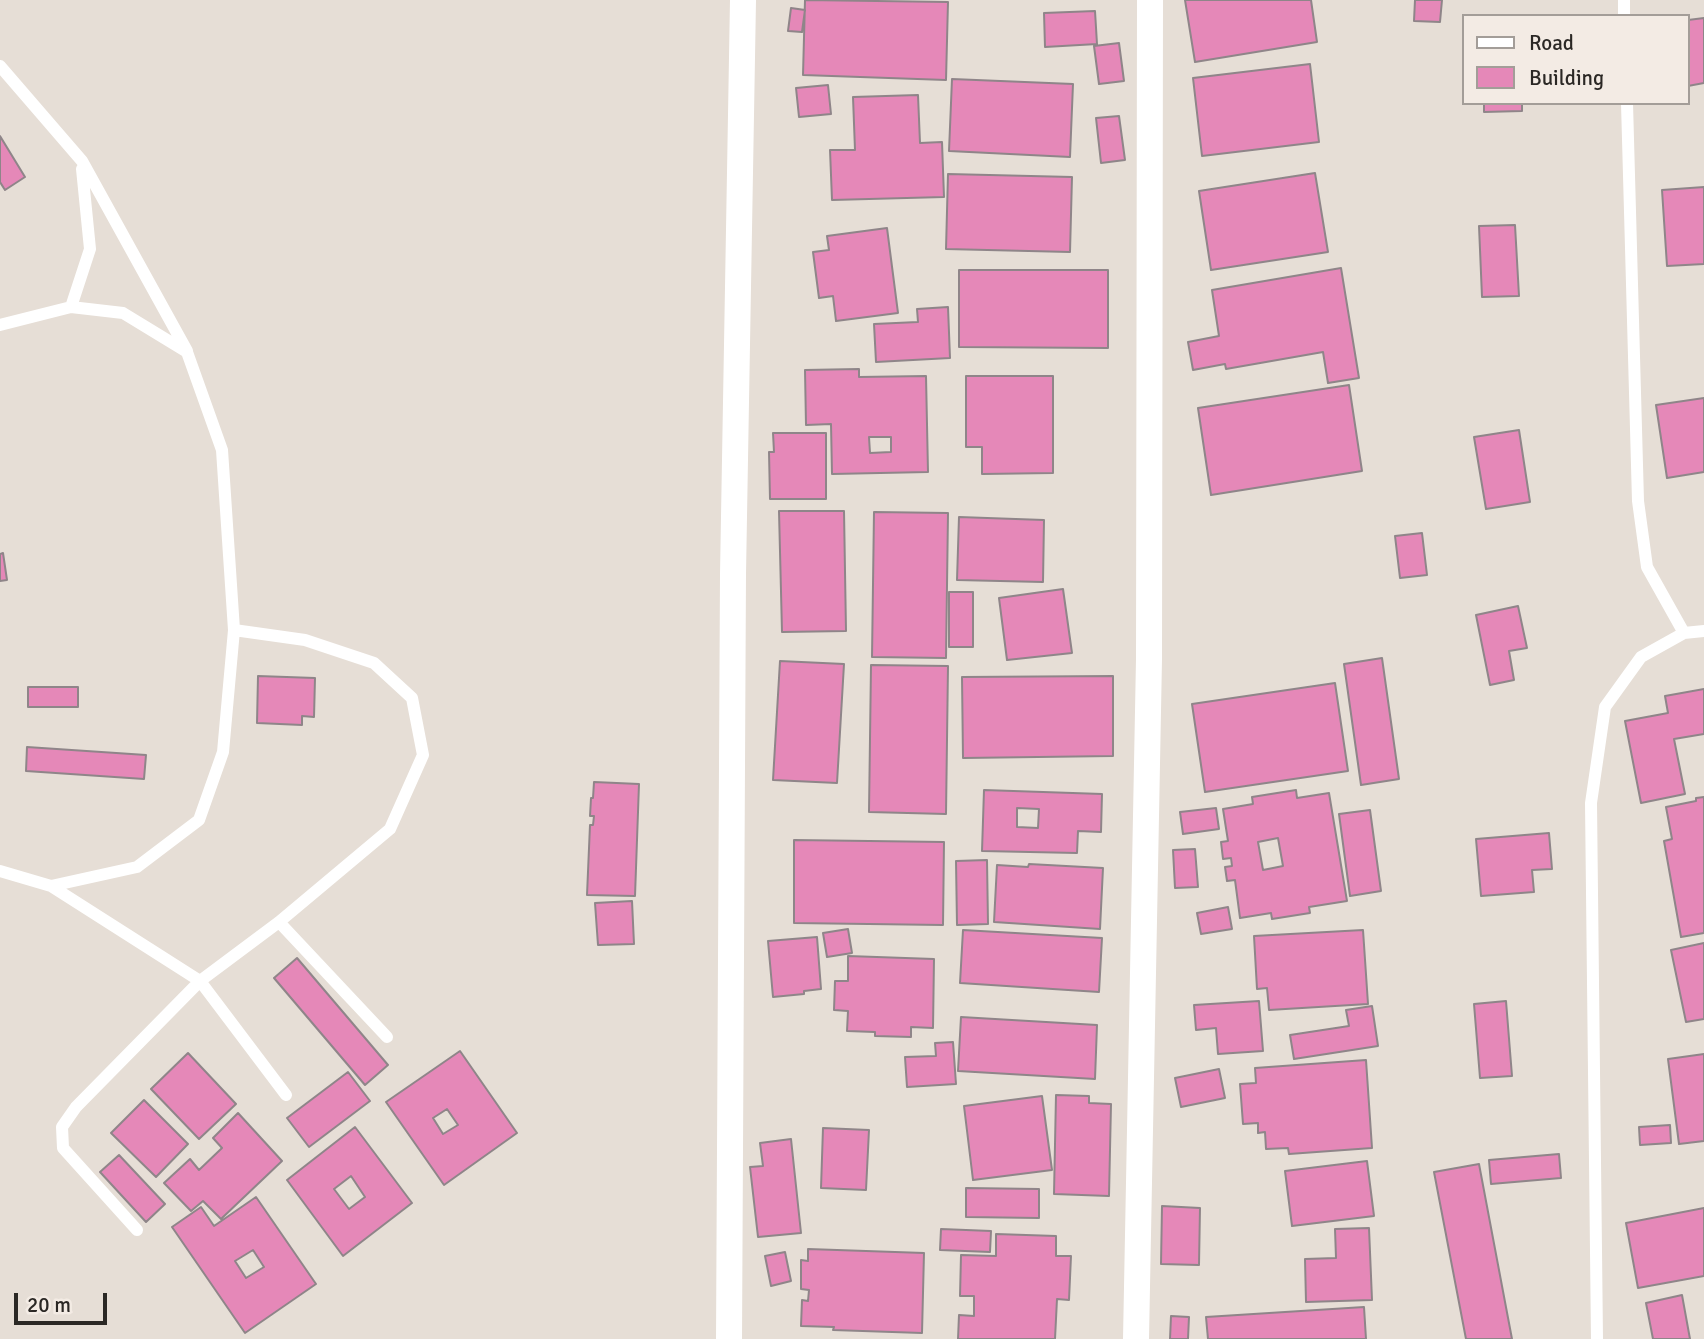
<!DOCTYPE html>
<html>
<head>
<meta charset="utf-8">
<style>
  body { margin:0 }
  #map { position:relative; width:1704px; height:1339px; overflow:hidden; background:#e6ded6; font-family:Signika,sans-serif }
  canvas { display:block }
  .legend { position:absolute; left:1462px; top:14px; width:228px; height:91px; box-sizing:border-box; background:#f3ebe4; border:2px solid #a39d98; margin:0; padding:9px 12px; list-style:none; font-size:21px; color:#2b2825 }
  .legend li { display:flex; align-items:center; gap:14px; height:35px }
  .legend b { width:35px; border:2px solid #a39d98 }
  .scale { position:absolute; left:14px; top:1293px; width:93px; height:32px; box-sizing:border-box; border:4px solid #2b2825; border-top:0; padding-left:9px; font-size:21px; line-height:24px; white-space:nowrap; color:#2b2825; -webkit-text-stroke:5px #f3ebe4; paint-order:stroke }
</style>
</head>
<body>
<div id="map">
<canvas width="1704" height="1339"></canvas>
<ul class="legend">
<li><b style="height:9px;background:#fff"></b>Road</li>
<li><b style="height:19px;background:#e588b8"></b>Building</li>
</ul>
<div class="scale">20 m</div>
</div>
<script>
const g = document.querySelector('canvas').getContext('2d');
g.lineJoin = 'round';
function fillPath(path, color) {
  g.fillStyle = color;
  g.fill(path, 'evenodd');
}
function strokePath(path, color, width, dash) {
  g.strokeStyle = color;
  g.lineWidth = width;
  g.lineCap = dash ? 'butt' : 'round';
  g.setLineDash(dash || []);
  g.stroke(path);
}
const building = new Path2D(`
  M805 0 948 2 946 80 803 75Z
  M1185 0H1311L1317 42 1195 62Z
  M1415 0H1442L1440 22 1414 21Z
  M791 8 805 10 802 32 788 31Z
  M1095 11 1097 44 1045 47 1044 13Z
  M1704 18V83L1688 86V20Z
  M1119 43 1124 81 1099 84 1094 46Z
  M1310 64 1319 142 1202 156 1193 78Z
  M952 79 1073 84 1070 157 949 151Z
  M828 85 831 114 799 117 796 88Z
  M918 95 920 143 942 142 944 197 832 200 830 150H855L853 97Z
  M1484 103H1522V111L1484 112Z
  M1119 116 1125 160 1101 163 1096 118Z
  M0 136 25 177 5 190 0 182Z
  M1315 173 1328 252 1211 270 1199 191Z
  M948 174 1072 177 1070 252 946 249Z
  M1704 187V264L1667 266 1662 190Z
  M1515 225 1519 296 1482 297 1479 226Z
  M887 228 898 313 836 321 833 296 819 298 813 252 829 250 827 236Z
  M1341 268 1359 378 1328 383 1323 352 1226 369 1225 364 1193 370 1188 342 1219 336 1212 290Z
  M959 270H1108V348L959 347Z
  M948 307 950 358 876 362 874 324 918 322 917 309Z
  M859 369V377L926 376 928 472 832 474 831 424 806 425 805 370ZM869 437H891V452L870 453Z
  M966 376H1053V473L982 474V447H966Z
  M1349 385 1362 471 1211 495 1198 408Z
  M1704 398V472L1667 478 1656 405Z
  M1519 430 1530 502 1486 509 1474 437Z
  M773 433H826V499H770L769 452H774Z
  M779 511H844L846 631 782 632Z
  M874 512 948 513 946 658 872 657Z
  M959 517 1044 520 1043 582 957 580Z
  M1422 533 1427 575 1400 578 1395 536Z
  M3 553 7 580 0 581V554Z
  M1063 589 1072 653 1007 660 999 598Z
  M949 592H973V647H949Z
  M1518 606 1527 648 1509 651 1514 680 1490 685 1476 615Z
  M1382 658 1399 779 1361 785 1344 664Z
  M780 661 844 664 837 783 773 780Z
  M871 665 948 666 946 814 869 812Z
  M258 676 315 678 314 717 302 716V725L257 723Z
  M1113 676V756L963 758 962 677Z
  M1335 683 1348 771 1205 792 1192 704Z
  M28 687H78V707H28Z
  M1704 689V734L1674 739 1685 794 1641 803 1625 721 1668 713 1665 696Z
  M27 747 146 755 144 779 26 771Z
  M594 782 639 784 635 896 587 895 590 825H593L594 816H590L591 798H593Z
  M984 790 1102 794 1101 832 1078 831 1077 853 982 851ZM1017 808 1039 809 1038 828 1017 827Z
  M1296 790 1297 798 1329 793 1347 901 1309 907 1310 913 1272 919 1271 913 1240 918 1235 880 1227 881 1225 867 1232 866 1231 858 1223 859 1221 842 1228 841 1223 809 1253 804 1252 797ZM1278 838 1283 866 1263 870 1258 842Z
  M1704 797V933L1681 937 1664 841 1672 839 1666 807 1696 801V798Z
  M1216 808 1219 829 1183 834 1180 812Z
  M1370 810 1381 891 1350 896 1339 814Z
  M1549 833 1552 869 1532 870 1534 892 1481 896 1476 839Z
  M794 840 944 842 943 925 794 923Z
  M1195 849 1198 887 1175 888 1173 850Z
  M987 860 988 924 957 925 956 861Z
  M1029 864 1103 868 1100 929 994 922 997 865 1028 867Z
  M632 901 634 944 598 945 595 903Z
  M1228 907 1232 929 1201 934 1197 913Z
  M848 929 852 953 827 957 823 933Z
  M963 930 1102 938 1099 992 960 983Z
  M1363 930 1368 1004 1269 1010 1267 988 1257 989 1254 936Z
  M817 937 821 989 804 991V994L773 997 768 941Z
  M1704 943V1019L1686 1022 1671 950Z
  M848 956 934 959 933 1028 911 1027V1037L875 1036V1032L847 1031 848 1011 834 1010 835 981H848Z
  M297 958 388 1065 365 1085 274 978Z
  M1259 1001 1263 1051 1218 1054 1216 1028 1196 1030 1194 1005Z
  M1506 1001 1512 1076 1480 1078 1474 1004Z
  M1372 1006 1378 1046 1294 1059 1290 1035 1349 1026 1346 1010Z
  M961 1017 1097 1025 1095 1079 958 1071Z
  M953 1042 956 1084 907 1087 905 1057 936 1056 935 1043Z
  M460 1051 517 1133 444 1185 386 1102ZM447 1109 458 1125 443 1134 433 1118Z
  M188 1053 236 1104 199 1139 151 1089Z
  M1704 1054V1141L1679 1144 1668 1059Z
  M1366 1060 1372 1148 1289 1154 1288 1148 1266 1149 1265 1132 1258 1133V1123L1243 1124 1240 1084 1256 1083 1255 1068Z
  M1219 1069 1225 1098 1181 1107 1175 1078Z
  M348 1072 370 1101 309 1147 287 1118Z
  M1056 1095 1089 1096V1103L1111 1104 1109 1196 1054 1194Z
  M1042 1096 1052 1170 973 1180 964 1106Z
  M144 1100 188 1144 156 1177 111 1133Z
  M238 1113 282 1161 221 1219 203 1201 191 1211 164 1183 190 1159 199 1170 222 1148 213 1138Z
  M1670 1125 1671 1143 1640 1145 1639 1127Z
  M355 1127 412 1203 343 1256 287 1180ZM351 1176 365 1197 349 1209 334 1189Z
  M823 1128 869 1130 866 1190 821 1188Z
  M791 1139 801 1233 758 1237 750 1167 763 1166 760 1143Z
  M1559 1154 1561 1178 1491 1184 1489 1160Z
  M119 1155 165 1204 146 1222 100 1172Z
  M1367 1161 1374 1216 1292 1226 1285 1171Z
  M1479 1164 1512 1339H1466L1434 1172Z
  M966 1188 1039 1189V1218L966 1217Z
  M256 1197 316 1284 245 1333 172 1227 201 1207 214 1226ZM253 1250 264 1267 246 1278 235 1261Z
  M1162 1206 1200 1208 1199 1265 1161 1264Z
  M1704 1208V1276L1638 1288 1626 1223Z
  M1369 1228 1372 1300 1306 1302 1305 1259 1336 1258 1335 1229Z
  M941 1229 991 1231 990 1252 940 1250Z
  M996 1234 1056 1236V1256H1071L1069 1300 1057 1299 1055 1339H958L959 1315 974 1316V1296H960L961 1255 996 1256Z
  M808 1249 924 1253 922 1333 833 1330 834 1327 801 1326 802 1300 808 1301 809 1290 801 1289V1260L808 1261Z
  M785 1252 791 1281 771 1286 765 1256Z
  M1682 1295 1690 1339H1653L1646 1303Z
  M1364 1307 1366 1339H1208L1206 1317Z
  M1171 1316 1189 1317 1188 1339H1170Z`);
const lane = new Path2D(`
  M1624 0V16
  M0 66 82 161 187 351
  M1627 103 1638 501 1647 567 1684 633
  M71 307 90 249 82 169
  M0 325 71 307 123 313 187 352 222 450 234 630 223 752 199 820 137 867 51 886 0 871
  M51 886 200 981 286 1095
  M279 922 387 1037
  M137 1230 63 1148 62 1127 76 1107 200 981 279 922 390 829 423 755 412 698 374 663 305 640 234 630
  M1597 1339 1591 803 1605 707 1641 657 1684 633 1704 631`);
const street = new Path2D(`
  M729 1339 733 574 743 0
  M1136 1339 1149 659 1150 0`);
fillPath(building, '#e588b8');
strokePath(building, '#8f8589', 2);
strokePath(lane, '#fff', 12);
strokePath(street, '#fff', 26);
</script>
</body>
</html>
